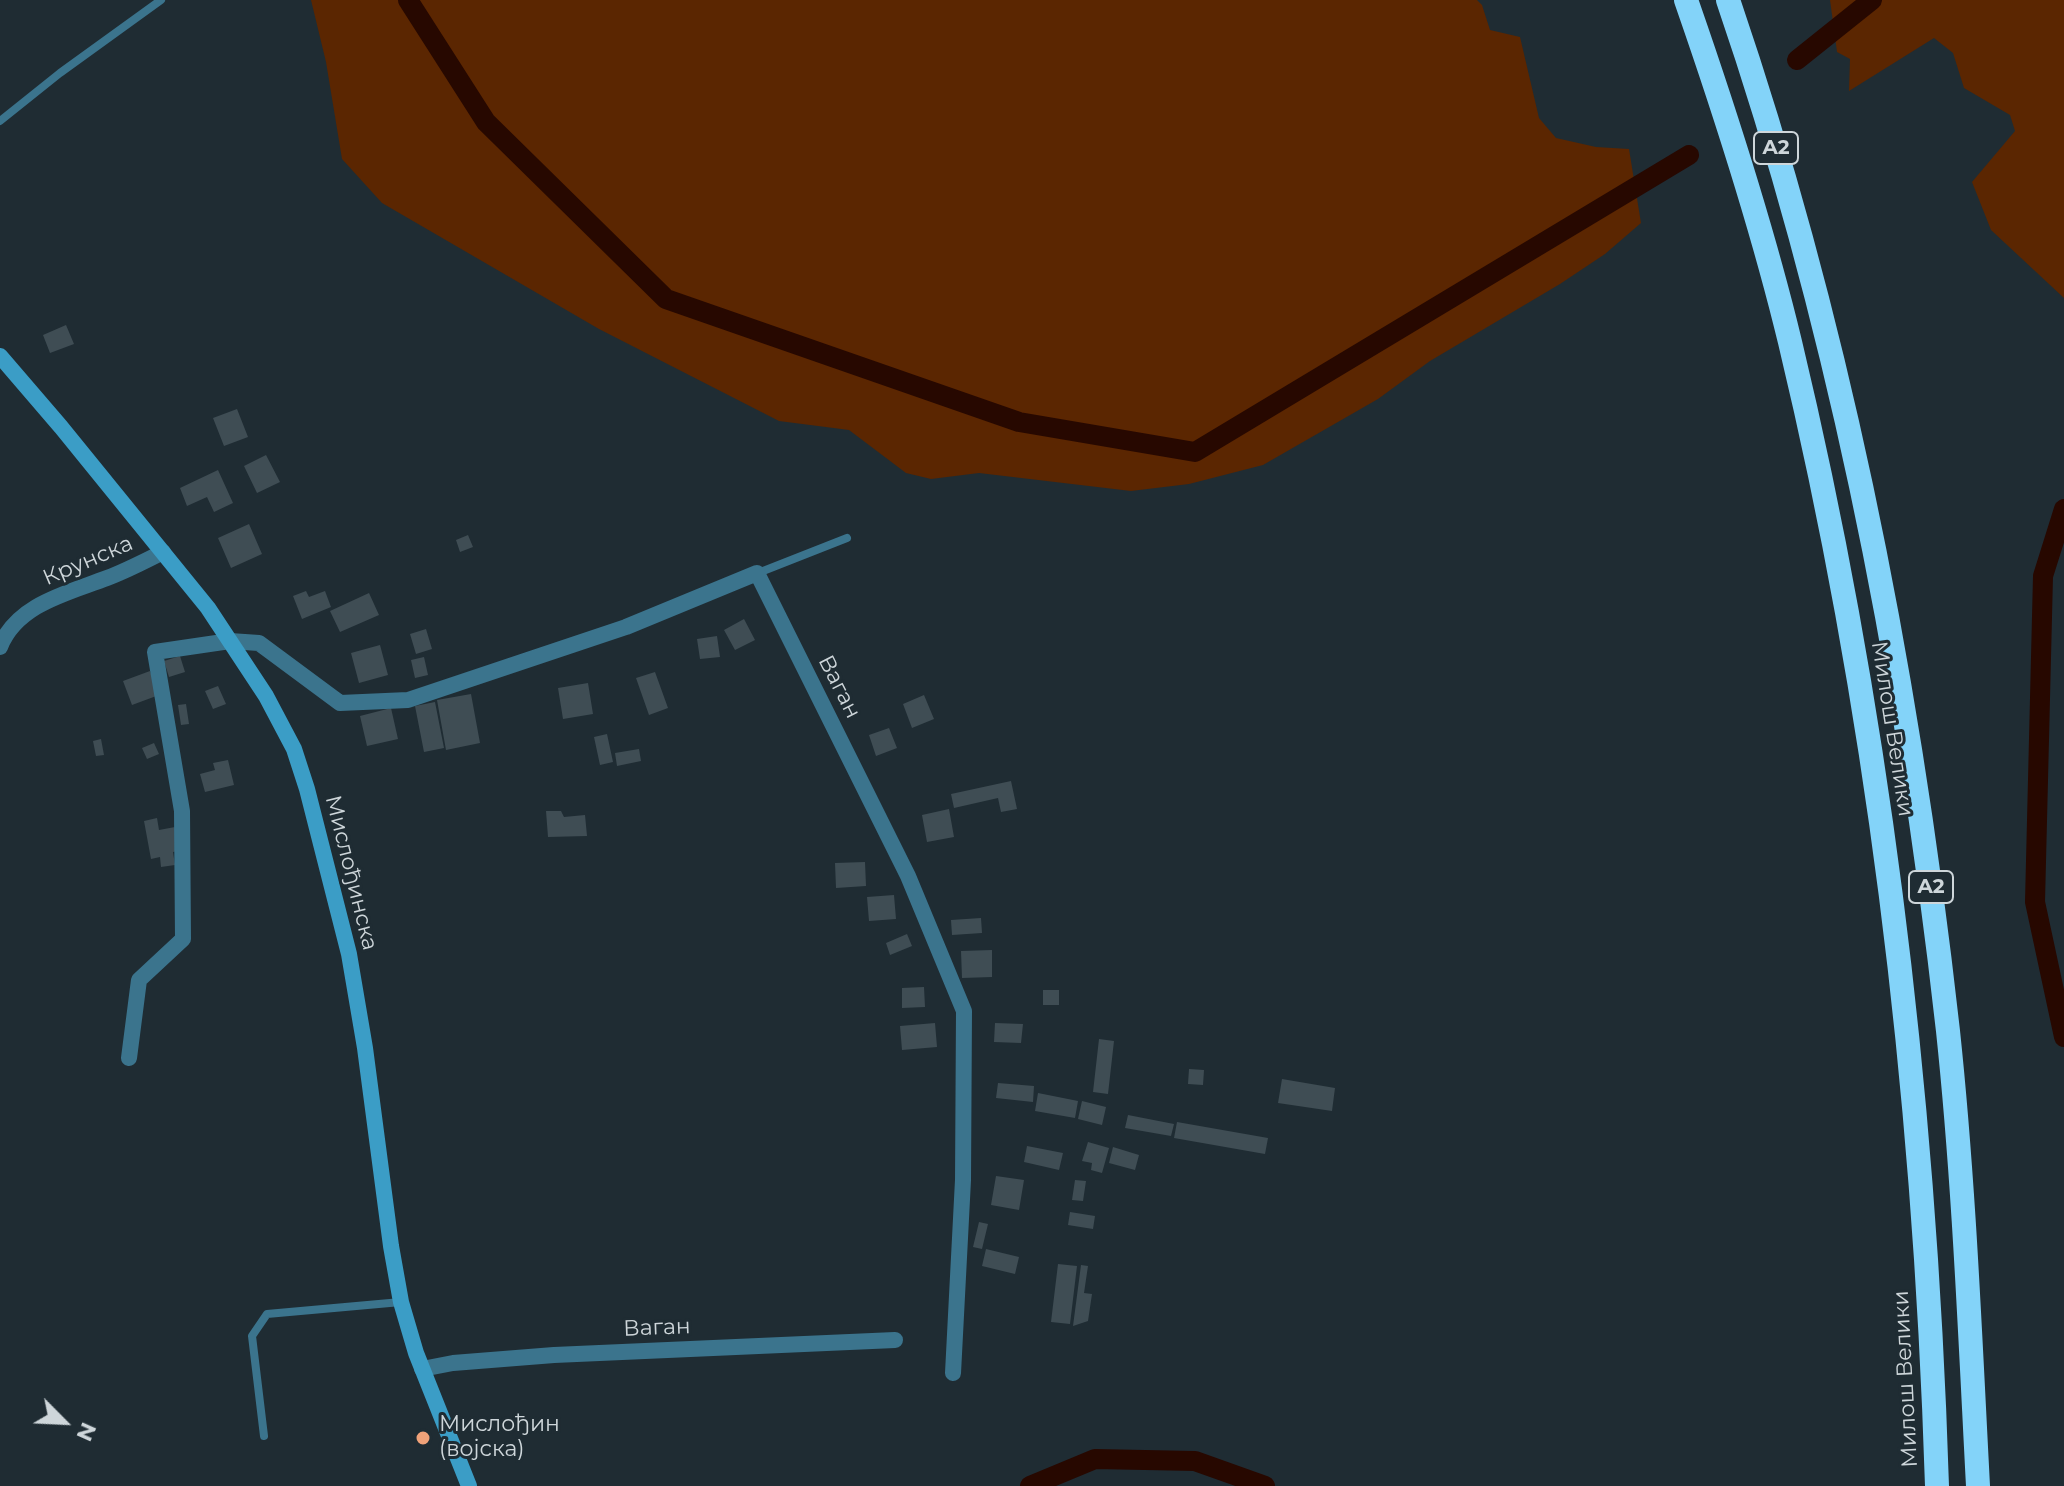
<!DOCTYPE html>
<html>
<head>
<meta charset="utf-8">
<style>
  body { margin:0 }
  #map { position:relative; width:2064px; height:1486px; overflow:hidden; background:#1f2c33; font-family:Montserrat,sans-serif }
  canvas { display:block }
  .north { position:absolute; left:24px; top:1382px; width:80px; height:80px; -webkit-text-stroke:6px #1f2c33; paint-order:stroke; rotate:114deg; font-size:22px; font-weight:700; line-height:32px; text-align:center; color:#ced6da }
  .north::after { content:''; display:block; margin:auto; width:28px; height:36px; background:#ced6da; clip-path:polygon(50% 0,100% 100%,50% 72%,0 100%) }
</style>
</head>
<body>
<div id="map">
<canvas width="2064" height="1486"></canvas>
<div class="north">N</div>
</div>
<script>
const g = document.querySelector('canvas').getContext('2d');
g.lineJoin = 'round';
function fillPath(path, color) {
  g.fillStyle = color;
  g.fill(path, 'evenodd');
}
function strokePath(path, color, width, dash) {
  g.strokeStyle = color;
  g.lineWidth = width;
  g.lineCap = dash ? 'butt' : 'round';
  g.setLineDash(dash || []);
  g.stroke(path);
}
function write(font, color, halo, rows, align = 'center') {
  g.font = font + ' Montserrat,sans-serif';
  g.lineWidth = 6;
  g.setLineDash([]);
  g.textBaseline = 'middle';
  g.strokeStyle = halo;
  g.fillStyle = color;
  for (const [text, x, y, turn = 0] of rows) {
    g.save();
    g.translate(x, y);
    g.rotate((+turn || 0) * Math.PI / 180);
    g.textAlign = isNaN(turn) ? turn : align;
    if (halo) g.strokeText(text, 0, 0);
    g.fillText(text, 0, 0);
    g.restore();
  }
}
const green = new Path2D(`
  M311 0H1477L1482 5 1490 30 1520 37 1539 118 1556 138 1596 147 1629 149 1641 223 1605 254 1560 284 1430 361 1378 399 1263 465 1189 484 1131 491 979 473 931 479 906 473 849 430 779 421 599 329 382 203 342 159 326 62Z
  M1830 0H2064V298L1991 230 1972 182 2015 131 2010 115 1964 88 1953 53 1934 38 1849 91 1850 59 1837 52Z`);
const canal = new Path2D(`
  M408 0 486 122 666 299 1019 422 1195 452 1689 155
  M1797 60 1872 0
  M2064 509 2043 576 2035 902 2064 1037
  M1030 1486 1095 1459 1195 1461 1265 1486`);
const building = new Path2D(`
  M66 325 74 344 50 353 43 335Z
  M237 409 248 437 224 446 213 418Z
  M266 455 280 482 257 493 244 466Z
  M218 470 233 503 214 512 207 497 187 506 180 488Z
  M249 524 262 554 231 568 218 538Z
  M468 535 473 547 460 552 456 540Z
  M306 591 309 597 325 591 331 607 302 619 293 596Z
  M369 593 379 615 340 632 330 611Z
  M744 619 755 640 735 650 724 630Z
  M426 629 432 649 416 654 410 634Z
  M717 636 720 657 700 659 697 639Z
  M380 645 388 675 359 683 351 653Z
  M180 656 185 672 169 677 164 661Z
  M424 657 428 675 415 678 411 660Z
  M150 671 159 695 132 705 123 681Z
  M655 672 668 708 649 715 636 678Z
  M588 683 593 714 563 719 558 688Z
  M218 686 226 704 213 709 205 691Z
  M471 694 480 743 446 750 437 700Z
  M924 695 934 719 912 728 903 704Z
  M435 702 444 748 424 752 415 706Z
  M186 704 189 724 181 725 178 705Z
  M391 708 398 739 367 746 360 716Z
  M889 728 897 748 876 756 869 735Z
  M607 734 613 762 600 765 594 737Z
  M101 739 104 755 96 756 93 741Z
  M154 743 159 754 147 759 142 748Z
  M639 749 641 761 617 766 615 753Z
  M228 760 234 785 205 792 200 774 215 770 213 763Z
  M1011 781 1017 809 1001 812 998 798 954 808 951 794Z
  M949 809 954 837 927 842 922 815Z
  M546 811H561L564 817 585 815 587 836 548 837Z
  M157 818 159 830 175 827 179 851 173 852 175 865 161 867 160 857 151 859 144 821Z
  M865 862 866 886 836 888 835 863Z
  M894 895 896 919 869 921 867 897Z
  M981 918 982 933 952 935 951 920Z
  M907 934 912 946 890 955 886 943Z
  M992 950V977L962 978 961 951Z
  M924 987 925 1007 902 1008V988Z
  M1043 990H1059V1005H1043Z
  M935 1023 937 1047 902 1050 900 1026Z
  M995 1023 1023 1024 1021 1043 994 1042Z
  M1099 1039 1114 1041 1108 1094 1093 1092Z
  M1189 1069 1204 1070 1203 1085 1188 1084Z
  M1282 1079 1335 1088 1332 1111 1278 1103Z
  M998 1083 1034 1086 1033 1102 996 1098Z
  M1038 1093 1078 1101 1075 1118 1035 1111Z
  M1082 1101 1106 1107 1102 1125 1078 1119Z
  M1128 1115 1174 1124 1171 1136 1125 1128Z
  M1177 1122 1268 1138 1265 1154 1174 1138Z
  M1088 1142 1109 1148 1102 1173 1091 1170 1092 1163 1082 1161Z
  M1027 1146 1063 1153 1059 1170 1024 1162Z
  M1113 1147 1139 1155 1135 1170 1109 1163Z
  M996 1176 1024 1180 1019 1210 991 1205Z
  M1075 1180 1086 1181 1083 1201 1072 1200Z
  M1070 1212 1095 1216 1093 1229 1068 1225Z
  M979 1222 988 1224 982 1249 973 1247Z
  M986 1249 1019 1257 1015 1274 982 1266Z
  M1058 1264 1077 1266 1070 1324 1051 1322Z
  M1081 1265 1088 1266 1084 1293 1092 1294 1088 1321 1073 1326Z`);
const service = new Path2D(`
  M0 121 60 73 161 0
  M758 573 847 538
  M264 1436 252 1336 267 1314 401 1302`);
const minor = new Path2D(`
  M0 647C17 604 68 593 107 578 126 571 145 561 163 552
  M129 1058 139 980 183 939 182 811 155 652 230 641 259 643 340 703 408 700 626 627 757 573 908 876 964 1011 963 1180 953 1373
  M422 1369 453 1363 554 1355 895 1340`);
const secondary = new Path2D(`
  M0 356 61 427 208 608 266 696 294 749 307 789 349 954 365 1048 391 1246 401 1302 416 1353 469 1486`);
const motorway = new Path2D(`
  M1686 0C1725 112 1762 226 1790 342 1880 717 1925 1101 1937 1486
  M1728 0C1842 333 1909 681 1948 1031 1964 1182 1970 1334 1978 1486`);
const markers = [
  [423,1438,8,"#f0a279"]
];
const shields = [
  [1776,148,44],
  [1931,887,44]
];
const shieldNames = [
  ["A2",1776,148],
  ["A2",1931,887]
];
const streetNames = [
  ["Крунска",88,561,-23],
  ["Ваган",839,687,63],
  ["Милош Велики",1892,729,81],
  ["Мислођинска",351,873,76],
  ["Ваган",657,1328,-2],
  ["Милош Велики",1906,1379,-93]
];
const poiNames = [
  ["Мислођин",439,1425],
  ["(војска)",439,1450]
];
fillPath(green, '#5b2601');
strokePath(canal, '#270800', 20);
fillPath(building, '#3f4d54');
strokePath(service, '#3b748d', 8);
strokePath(minor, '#3b748d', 16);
strokePath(secondary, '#3b9dc6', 16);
strokePath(motorway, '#83d3f9', 24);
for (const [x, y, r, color] of markers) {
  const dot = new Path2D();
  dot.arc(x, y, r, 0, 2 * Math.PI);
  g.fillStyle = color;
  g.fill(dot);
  strokePath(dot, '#1f2c33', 3);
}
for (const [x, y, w] of shields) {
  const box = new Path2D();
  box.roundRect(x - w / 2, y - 16, w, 32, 6);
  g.fillStyle = '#1f2c33';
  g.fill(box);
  strokePath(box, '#ced6da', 2);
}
write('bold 20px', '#ced6da', null, shieldNames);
write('22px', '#ced6da', '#1f2c33', streetNames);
write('22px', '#ced6da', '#1f2c33', poiNames, 'left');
</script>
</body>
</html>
